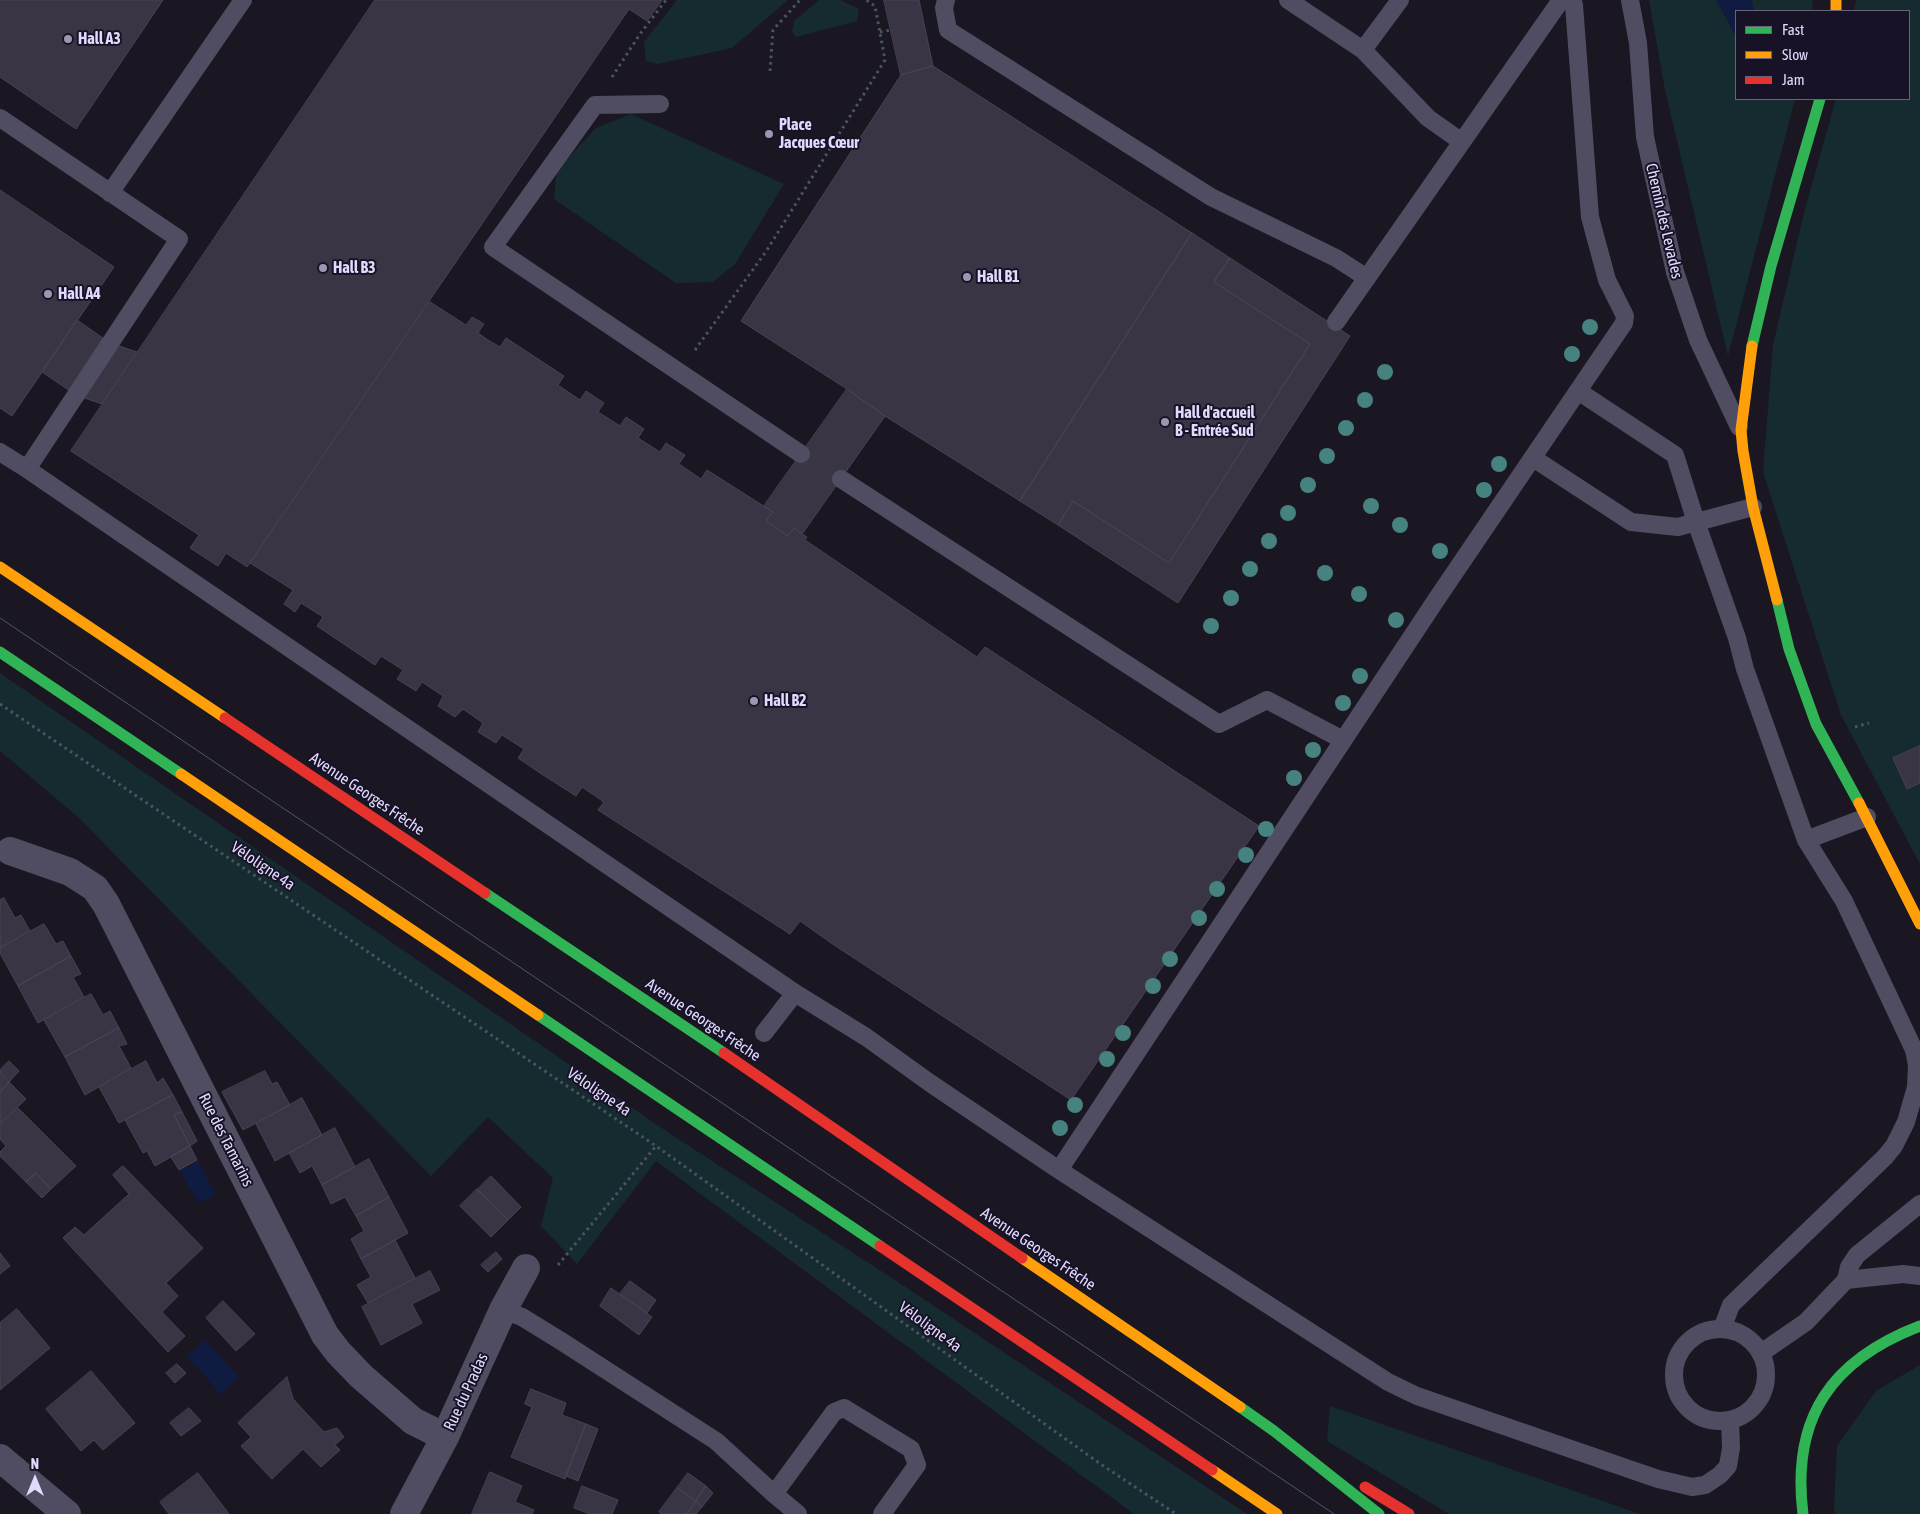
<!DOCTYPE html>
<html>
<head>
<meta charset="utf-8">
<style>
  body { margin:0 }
  #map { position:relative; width:1920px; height:1514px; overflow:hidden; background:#1a1722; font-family:"Asap Condensed",sans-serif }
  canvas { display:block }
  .legend { position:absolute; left:1735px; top:10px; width:175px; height:90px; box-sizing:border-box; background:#181227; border:1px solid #69627d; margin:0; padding:6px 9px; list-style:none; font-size:15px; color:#e2dafd }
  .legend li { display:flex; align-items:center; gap:10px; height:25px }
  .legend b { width:25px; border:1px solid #69627d }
  .north { position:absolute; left:10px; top:1454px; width:50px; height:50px; -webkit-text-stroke:4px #181227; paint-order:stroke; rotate:0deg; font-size:14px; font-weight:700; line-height:20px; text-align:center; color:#e2dafd }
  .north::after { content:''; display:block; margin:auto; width:18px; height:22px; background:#e2dafd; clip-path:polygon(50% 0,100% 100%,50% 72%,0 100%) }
</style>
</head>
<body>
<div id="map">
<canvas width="1920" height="1514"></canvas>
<ul class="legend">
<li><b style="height:6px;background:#30b455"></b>Fast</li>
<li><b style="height:6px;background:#ff9f0a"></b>Slow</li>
<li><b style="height:6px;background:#e5322d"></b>Jam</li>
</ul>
<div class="north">N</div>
</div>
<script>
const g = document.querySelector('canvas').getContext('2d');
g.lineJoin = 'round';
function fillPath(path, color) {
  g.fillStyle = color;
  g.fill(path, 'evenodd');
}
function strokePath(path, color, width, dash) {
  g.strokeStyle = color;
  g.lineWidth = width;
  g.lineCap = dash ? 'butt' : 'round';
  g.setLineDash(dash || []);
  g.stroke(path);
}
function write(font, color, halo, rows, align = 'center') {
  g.font = font + ' "Asap Condensed",sans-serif';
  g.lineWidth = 4;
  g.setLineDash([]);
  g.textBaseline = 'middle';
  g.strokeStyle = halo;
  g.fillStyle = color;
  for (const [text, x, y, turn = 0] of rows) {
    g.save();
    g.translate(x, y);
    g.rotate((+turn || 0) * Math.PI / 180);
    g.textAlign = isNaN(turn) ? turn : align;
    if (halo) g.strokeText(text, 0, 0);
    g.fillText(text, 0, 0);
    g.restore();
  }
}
const green = new Path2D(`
  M677 0H788L732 48 657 64 646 61 644 42Z
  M819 0H840L859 9 857 21 796 37 792 31 794 21Z
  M1649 0H1812L1813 11H1736V99H1795L1728 356 1665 90Z
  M1856 0H1920V864L1841 715 1763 472 1773 345 1805 209 1836 99H1909V11H1854Z
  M631 114 784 184 735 264 713 282 676 283 554 199 557 170 596 128Z
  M0 673 666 1131 901 1284 1247 1514H1134L656 1161 577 1264 541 1226 553 1178 488 1117 431 1176 78 817 0 751Z
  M1920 1365V1514H1836L1834 1511 1837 1446 1876 1391Z
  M1330 1406 1640 1514H1449L1327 1441Z`);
const water = new Path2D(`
  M1716 0H1752L1754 11H1736V37Z
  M198 1161 216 1194 199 1203 179 1171Z
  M205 1340 239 1377 221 1395 187 1356Z`);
const building = new Path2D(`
  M0 0H163L76 129 0 77Z
  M375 0H662L647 21 629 9 247 567 226 553 218 566 190 548 199 535 71 451Z
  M884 0H919L933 66 901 75Z
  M933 66 1192 233 1020 501 885 416 847 389 741 321 901 75Z
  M0 190 114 267 12 416 0 408Z
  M1192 233 1230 258 1214 282 1310 344 1169 563 1073 501 1058 525 1020 501Z
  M1230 258 1350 336 1178 603 1058 525 1073 501 1169 563 1310 344 1214 282Z
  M430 302 466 325 472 317 484 324 478 333 488 340 500 347 506 338 564 376 558 385 580 400 586 391 604 403 598 412 620 426 626 417 644 429 638 438 660 452 666 443 685 455 679 464 701 479 707 470 773 512 766 521 788 536 794 528 807 537 805 540 977 657 985 647 1259 826 1071 1100 834 945 800 921 790 934 598 810 604 802 582 787 576 796 540 773 518 758 524 749 502 735 496 743 478 732 483 723 463 709 455 717 438 706 443 696 422 682 416 691 397 679 403 670 381 656 375 665 317 626 323 617 301 603 295 612 284 604 293 590 250 563Z
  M77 320 110 343 137 352 102 404 76 395 42 372Z
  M847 389 885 416 805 530 802 534 794 528 788 536 766 521 773 512 764 506Z
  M1920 746V783L1907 789 1893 758Z
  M4 898 15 918 21 915 30 931 0 948V900Z
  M44 924 56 944 63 941 71 956 18 986 0 953V948Z
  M71 956 81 974 73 977 84 997 38 1023 18 986Z
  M91 994 103 1015 110 1011 119 1028 65 1057 44 1020Z
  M119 1028 127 1044 119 1046 131 1068 85 1095 65 1057Z
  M9 1061 19 1071 9 1082 0 1073V1070Z
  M146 1061 157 1083 163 1078 173 1095 119 1123 99 1087Z
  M265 1071 272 1084 277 1082 290 1105 243 1130 222 1092Z
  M0 1073 9 1082 0 1092Z
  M9 1082 26 1099 0 1124V1092Z
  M173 1095 182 1112 174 1115 190 1146 155 1166 147 1151 143 1153 125 1120Z
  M302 1098 322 1135 275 1161 256 1124Z
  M18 1108 76 1166 51 1189 36 1173 26 1182 0 1156V1152L6 1146 0 1139V1124Z
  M182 1112 197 1141 190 1146 174 1115Z
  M335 1128 355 1167 322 1185 312 1166 300 1173 289 1153Z
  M190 1146 197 1160 179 1170 171 1157Z
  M369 1159 389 1197 356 1216 345 1197 331 1204 322 1185Z
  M123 1166 203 1248 166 1283 178 1296 162 1312 185 1336 168 1352 63 1238 75 1227 84 1235 129 1194 113 1175Z
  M36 1173 51 1189 42 1198 26 1182Z
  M491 1176 521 1207 508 1220 477 1190Z
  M477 1189 508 1220 491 1237 460 1206Z
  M389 1197 408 1233 361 1259 351 1239 364 1231 356 1216Z
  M395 1240 415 1278 368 1303 357 1285 371 1277 361 1259Z
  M496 1252 502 1259 488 1272 481 1265Z
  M0 1253 10 1266 0 1274Z
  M430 1271 440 1290 412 1304 422 1323 381 1345 362 1307Z
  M630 1281 656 1300 647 1313 620 1294Z
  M611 1288 652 1317 639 1335 600 1306Z
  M223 1301 255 1334 236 1351 206 1318Z
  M17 1309 50 1348 0 1390V1323Z
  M177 1364 186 1373 175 1383 166 1373Z
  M91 1371 135 1423 103 1450 94 1440 81 1451 46 1409Z
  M287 1377 293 1399 324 1432 337 1428 344 1437 335 1445 340 1450 321 1467 303 1449 272 1479 241 1446 251 1437 238 1423Z
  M531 1389 566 1403 562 1415 586 1424 565 1479 511 1457 532 1407 525 1404Z
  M189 1408 201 1421 181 1436 170 1423Z
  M586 1424 598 1429 578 1481 566 1476Z
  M490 1472 522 1486 515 1502 534 1510 532 1514H472Z
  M198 1473 229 1514H169L160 1502Z
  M688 1473 706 1486 696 1501 677 1488Z
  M582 1486 618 1500 612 1514H590L574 1508Z
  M706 1486 713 1493 702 1507 696 1501Z
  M677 1488 696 1501 687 1514H662L659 1512Z
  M696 1501 702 1507 696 1514H687Z`);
const path = new Path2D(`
  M880 32 891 30
  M770 71 773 30 800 0
  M612 77 640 34 666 0
  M695 350 767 250 885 60 875 6 866 0
  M0 704 656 1146 1102 1465 1176 1514
  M1855 727 1869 723
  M558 1265 656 1146`);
const lane = new Path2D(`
  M946 0 944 8 948 30 1211 197 1336 258 1367 278
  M1288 0 1363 50 1400 0
  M1630 0 1638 43 1645 137 1675 272 1698 340 1739 427
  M1363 50 1428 118 1462 142
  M660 104 595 105 493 247 801 454
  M0 118 179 239 27 469 0 452
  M110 193 243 0
  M1336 322 1561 0
  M1578 391 1675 455 1696 522 1737 638 1745 669 1806 840 1844 901 1906 1033 1914 1050 1917 1065 1916 1087 1906 1122 1894 1146 1885 1157 1731 1305 1722 1329
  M1533 458 1631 522 1678 527 1753 507
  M27 469 795 993 866 1037 930 1083 1059 1170 1388 1382 1417 1396 1658 1479 1692 1487 1705 1485 1720 1475 1728 1466 1731 1448 1730 1420
  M841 479 1219 724 1267 700 1343 740
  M1806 840 1867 817
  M764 1033 795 993
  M1059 1170 1436 600 1624 323 1625 316 1607 280 1590 217 1574 5 1572 0
  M1846 1280 1903 1274 1920 1276
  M503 1310 522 1317 561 1341 716 1441 774 1494 798 1514
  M1674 1375a46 46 0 1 1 92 0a46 46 0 1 1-92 0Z
  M1761 1353 1806 1322 1846 1280 1849 1267 1857 1255 1920 1204
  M774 1494 834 1412 844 1408 911 1449 917 1465 882 1514`);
const street = new Path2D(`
  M10 851 70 872 95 888 106 904 325 1335 338 1352 361 1376 413 1421 445 1437
  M0 1458 67 1514
  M404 1514 445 1437 503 1310 526 1268`);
const fast = new Path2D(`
  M1752 346 1771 266 1820 99
  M1777 600 1789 649 1816 724 1859 803
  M0 652 181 774
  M485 893 724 1053
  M538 1015 880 1246
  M1240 1407 1274 1431 1379 1514
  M1803 1514C1791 1418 1831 1360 1920 1326`);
const slow = new Path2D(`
  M1836 0V11
  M1752 346 1741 430 1743 451 1753 507 1777 600
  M0 567 225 718
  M181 774 538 1015
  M1859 803 1920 924
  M1022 1258 1240 1407
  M1212 1470 1277 1514`);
const jam = new Path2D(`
  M225 718 485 893
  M724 1053 1022 1258
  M880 1246 1212 1470
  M1365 1487 1409 1514`);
const tram = new Path2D(`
  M0 618 1334 1514`);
const trees = [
  [1590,327],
  [1572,354],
  [1385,372],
  [1365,400],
  [1346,428],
  [1327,456],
  [1499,464],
  [1308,485],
  [1484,490],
  [1371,506],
  [1288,513],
  [1400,525],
  [1269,541],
  [1440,551],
  [1250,569],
  [1325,573],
  [1359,594],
  [1231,598],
  [1396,620],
  [1211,626],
  [1360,676],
  [1343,703],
  [1313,750],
  [1294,778],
  [1266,829],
  [1246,855],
  [1217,889],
  [1199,918],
  [1170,959],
  [1153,986],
  [1123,1033],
  [1107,1059],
  [1075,1105],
  [1060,1128]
];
const markers = [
  [68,39,5,"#9c96b0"],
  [769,134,5,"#9c96b0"],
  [323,268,5,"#9c96b0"],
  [967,277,5,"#9c96b0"],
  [48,294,5,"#9c96b0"],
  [1165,422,5,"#9c96b0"],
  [754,701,5,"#9c96b0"]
];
const poiNames = [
  ["Hall A3",78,39],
  ["Place",779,125],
  ["Jacques Cœur",779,143],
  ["Hall B3",333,268],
  ["Hall B1",977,277],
  ["Hall A4",58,294],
  ["Hall d'accueil",1175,413],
  ["B - Entrée Sud",1175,431],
  ["Hall B2",764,701]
];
const streetNames = [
  ["Chemin des Levades",1664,221,77],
  ["Avenue Georges Frêche",367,794,34],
  ["Véloligne 4a",263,866,34],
  ["Avenue Georges Frêche",703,1020,34],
  ["Véloligne 4a",599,1092,34],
  ["Rue des Tamarins",226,1140,63],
  ["Avenue Georges Frêche",1038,1249,34],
  ["Véloligne 4a",930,1327,36],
  ["Rue du Pradas",466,1392,-65]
];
fillPath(green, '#162b2f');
fillPath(water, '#0f1b41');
fillPath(building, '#3a3544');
strokePath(building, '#484255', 1);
strokePath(path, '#4b5463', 3, [2.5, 4]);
strokePath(lane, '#504d62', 18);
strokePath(street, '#504d62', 28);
strokePath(fast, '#30b455', 11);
strokePath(slow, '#ff9f0a', 11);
strokePath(jam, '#e5322d', 11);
strokePath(tram, '#4a586b', 1);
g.fillStyle = '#46827f';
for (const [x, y] of trees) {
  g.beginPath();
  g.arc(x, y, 8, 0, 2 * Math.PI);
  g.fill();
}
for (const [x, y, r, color] of markers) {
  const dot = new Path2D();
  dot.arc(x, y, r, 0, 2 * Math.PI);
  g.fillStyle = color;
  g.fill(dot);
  strokePath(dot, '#181227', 2);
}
write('bold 16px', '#e2dafd', '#181227', poiNames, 'left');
write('16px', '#e2dafd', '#181227', streetNames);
</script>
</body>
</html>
